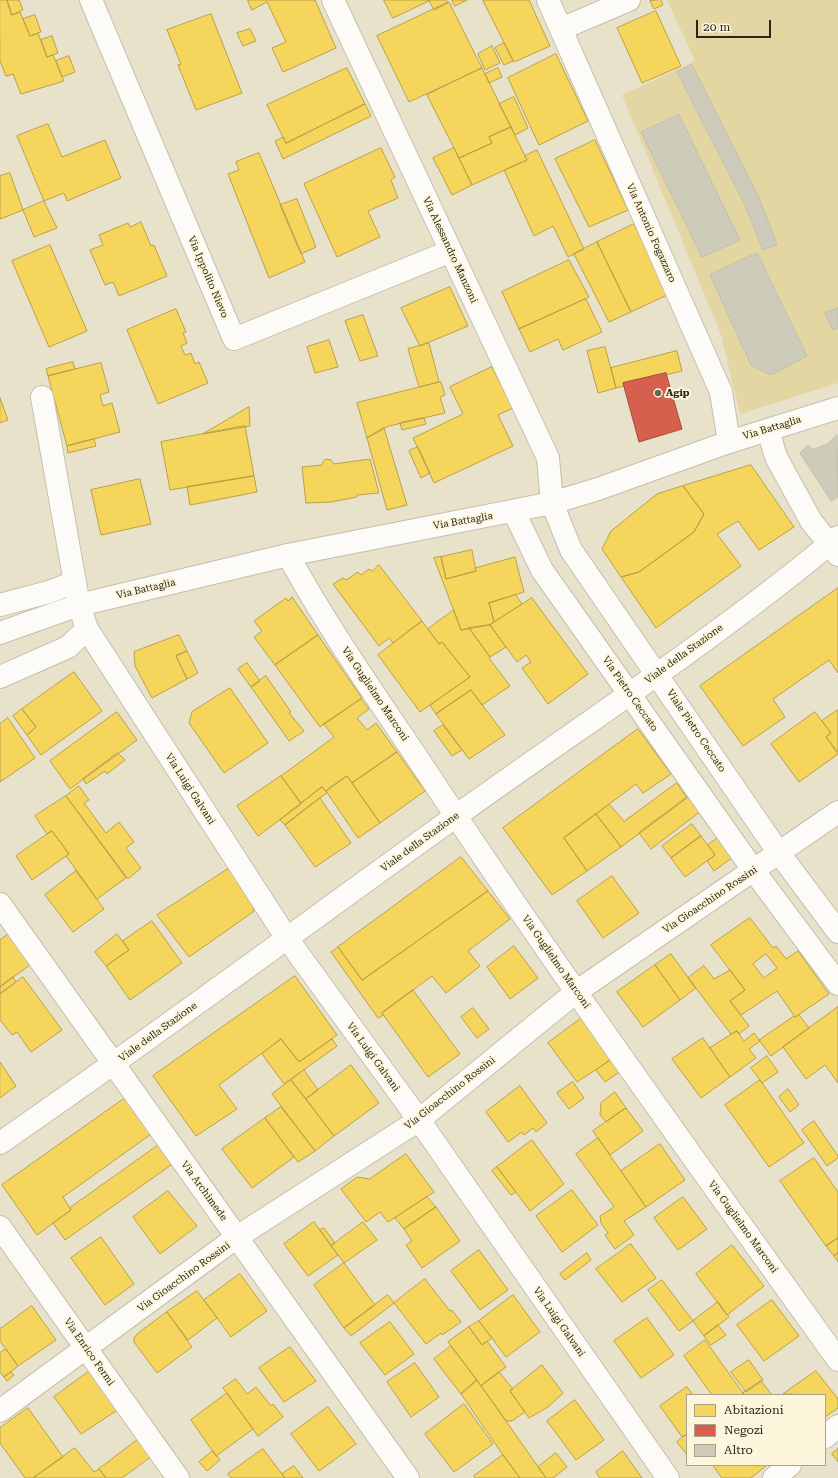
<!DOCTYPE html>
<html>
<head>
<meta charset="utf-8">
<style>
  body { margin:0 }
  #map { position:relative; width:838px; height:1478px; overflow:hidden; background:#e8e2cb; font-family:"Roboto Serif",serif }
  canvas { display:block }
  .legend { position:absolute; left:686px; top:1394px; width:140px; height:72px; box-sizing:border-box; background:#fdf6dd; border:1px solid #a9a28d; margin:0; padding:5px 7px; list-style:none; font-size:12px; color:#2a2516 }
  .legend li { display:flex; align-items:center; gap:8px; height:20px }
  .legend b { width:20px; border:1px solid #a9a28d }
  .scale { position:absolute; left:696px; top:20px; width:75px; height:18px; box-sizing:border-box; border:2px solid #2a2516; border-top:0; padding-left:5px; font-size:12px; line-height:14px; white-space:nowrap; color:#2a2516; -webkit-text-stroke:3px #fdf6dd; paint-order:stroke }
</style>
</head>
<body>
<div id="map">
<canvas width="838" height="1478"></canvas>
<ul class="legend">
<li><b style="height:11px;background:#f6d55c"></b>Abitazioni</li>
<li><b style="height:11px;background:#d6604d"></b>Negozi</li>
<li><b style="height:11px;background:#cdcbb9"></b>Altro</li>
</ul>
<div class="scale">20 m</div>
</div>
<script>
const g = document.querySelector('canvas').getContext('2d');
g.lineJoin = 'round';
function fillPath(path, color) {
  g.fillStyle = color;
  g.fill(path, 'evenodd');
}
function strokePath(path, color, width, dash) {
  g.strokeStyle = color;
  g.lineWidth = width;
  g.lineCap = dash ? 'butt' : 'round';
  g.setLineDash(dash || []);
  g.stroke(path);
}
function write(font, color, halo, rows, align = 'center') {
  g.font = font + ' "Roboto Serif",serif';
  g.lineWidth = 4;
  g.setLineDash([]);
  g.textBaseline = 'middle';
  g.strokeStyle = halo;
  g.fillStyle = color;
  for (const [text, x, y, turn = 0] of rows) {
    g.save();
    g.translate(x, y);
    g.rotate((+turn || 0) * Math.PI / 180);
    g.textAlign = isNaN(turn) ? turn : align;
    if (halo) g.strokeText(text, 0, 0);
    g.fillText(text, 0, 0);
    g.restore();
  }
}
const green = new Path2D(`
  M667 0H838V383L740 414 721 335 622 95 695 61Z`);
const homes = new Path2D(`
  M0 0H7L12 15 20 12 30 36 38 33 47 57 53 55 64 81 21 94 13 74 6 76 0 61Z
  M7 0H19L23 10 12 15Z
  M248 0H315L336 48 283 72 272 48 286 42 267 2 252 10Z
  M384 0H429V1L393 18Z
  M432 0H446L448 3 434 10 429 1Z
  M452 0H467L455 6Z
  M485 0H529L550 46 514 62 483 1Z
  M661 0 663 5 654 9 650 1Z
  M449 2 482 68 409 102 377 36Z
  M656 11 681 66 642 83 617 28Z
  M211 14 242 93 196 110 178 65 181 64 167 30Z
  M35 15 41 32 30 36 23 19Z
  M250 29 256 41 243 46 237 33Z
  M52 36 58 53 47 57 41 40Z
  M504 43 513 61 504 65 495 48Z
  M492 46 500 63 485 70 478 54Z
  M556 54 588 121 539 145 508 78Z
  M69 56 75 72 62 77 56 61Z
  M347 68 365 104 286 143 267 105Z
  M482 68 511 127 489 137 492 143 459 158 427 95Z
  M498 68 502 77 489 83 485 74Z
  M514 97 528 128 515 135 499 104Z
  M365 104 371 116 283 159 275 141 283 137 286 143Z
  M48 124 62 157 105 140 121 178 67 201 64 193 44 201 17 136Z
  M511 127 527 160 472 185 459 158 492 143 489 137Z
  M595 140 628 210 589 227 555 159Z
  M381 148 395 177 391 180 398 198 368 211 380 237 337 257 304 184Z
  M454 148 472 185 452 195 433 158Z
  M537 150 584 249 568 257 553 226 534 236 504 170 527 160 525 156Z
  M259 153 305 262 269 278 228 174 239 170 236 162Z
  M10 173 23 210 0 219V176Z
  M297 199 316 247 301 254 280 205Z
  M44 201 57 228 34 237 23 210Z
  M141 222 151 246 154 245 167 276 119 296 113 282 105 285 90 250 103 245 99 235 128 223 130 227Z
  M634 224 667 295 631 312 597 242Z
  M597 242 631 312 609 322 574 254Z
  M50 245 87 331 49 347 12 261Z
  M569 260 589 297 519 329 502 292Z
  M450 287 468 326 420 346 401 308Z
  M586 299 602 332 563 350 558 339 530 352 519 329Z
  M176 309 186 332 183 333 187 343 181 346 185 355 191 353 195 364 199 362 208 383 158 404 127 330Z
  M363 315 378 356 360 361 345 321Z
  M329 340 338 367 315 373 307 347Z
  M429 343 439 382 419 387 408 349Z
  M605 347 616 388 598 393 587 351Z
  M677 351 682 371 666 375V373L623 383 624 386 616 388 611 368Z
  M73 362 75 369 48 376 46 369Z
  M101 363 109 392 100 395 103 406 112 403 120 432 67 446 48 376Z
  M492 367 513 408 498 415 513 446 434 483 413 438 463 414 450 387Z
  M441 382 445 395 440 397 445 413 389 426 367 438 357 403Z
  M0 398 8 420 0 423Z
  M249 407 250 426 203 434Z
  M424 418 426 424 402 430 400 423Z
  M245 426 254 476 170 490 161 442Z
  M384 428 407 505 387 510 367 438Z
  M94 439 96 446 68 453 67 446Z
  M418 447 430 473 421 478 409 451Z
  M326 459 331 460 334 464 370 459 379 493 357 495V497L331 502 306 503 302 467 322 465 323 462Z
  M751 465 794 527 759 550 738 521 717 534 741 566 656 628 621 577 639 572 694 532 704 514 683 486Z
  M254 476 257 492 190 505 187 487Z
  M140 479 151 524 101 535 91 490Z
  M683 486 704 514 694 532 639 572 621 577 602 549 611 531 657 494Z
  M472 550 476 571 446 579 441 557Z
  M441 557 446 579 476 571 475 568 515 557 524 592 489 603 494 622 490 625 461 630 434 558Z
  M379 565 422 621 393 643 389 638 379 646 333 584 343 578 346 580 358 572 361 575 369 569 372 571Z
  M838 588V673L829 660 773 699 785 717 743 746 700 686Z
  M516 595 522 604 494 622 489 603Z
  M292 597 318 635 275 665 254 637 262 631 254 621 286 598 288 601Z
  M532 598 588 674 548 704 522 668 531 662 526 655 517 662 490 625Z
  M454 610 461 630 469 628 490 657 489 658 510 686 482 705 471 690 436 714 430 705 470 677 442 642 439 644 428 629Z
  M422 621 439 644 442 642 470 677 420 712 378 655Z
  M490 625 506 647 490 657 469 628Z
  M179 635 187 651 176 656 187 679 152 698 135 666 134 652Z
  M318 635 362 698 320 727 275 665Z
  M187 651 198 673 187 679 176 656Z
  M247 663 260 681 251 687 238 669Z
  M74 672 102 711 41 755 27 735 36 727 22 709Z
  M266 676 291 712 289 713 304 731 289 741 251 687Z
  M230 688 268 743 224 773 189 723 192 712Z
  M471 690 505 735 469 759 436 714Z
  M361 699 369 709 357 718 367 730 376 723 397 752 352 783 347 776 326 791 322 787 301 803 281 776 334 737 324 724Z
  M22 709 36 727 27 735 13 716Z
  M838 710V752L826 737 831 733 822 721Z
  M117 712 137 740 70 789 50 761Z
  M815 712 831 733 826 737 838 754 799 782 771 744Z
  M8 718 35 758 0 782V724Z
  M443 725 462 750 452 756 434 731Z
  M638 729 671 774 643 793 636 784 564 838 587 871 552 895 503 828Z
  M397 752 425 791 380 823 352 783Z
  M118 753 125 760 107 774 105 771 86 784 83 779Z
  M281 776 301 804 258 836 237 806Z
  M347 776 380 823 358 838 326 791Z
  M677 783 687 798 621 847 596 814 609 804 624 821Z
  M79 786 89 800 84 803 106 833 119 822 134 842 126 848 141 868 128 879 66 796Z
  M322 787 327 793 320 798 285 825 280 820Z
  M690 795 701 811 651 849 639 833Z
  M66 796 126 878 97 899 66 856 69 854 52 831 47 834 35 816Z
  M320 798 351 843 315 867 285 825Z
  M596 814 621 847 587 871 564 838Z
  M692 824 701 836 671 858 662 846Z
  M52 831 69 854 32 880 16 856Z
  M701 836 715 855 685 877 671 858Z
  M719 837 733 857 714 871 707 861 715 855 708 845Z
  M461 857 488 891 362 980 338 947Z
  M228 869 254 904 253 912 189 957 157 915Z
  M76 871 104 909 73 932 45 895Z
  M612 876 639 913 603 938 577 901Z
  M488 891 510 919 468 951 480 966 446 993 432 976 382 1013 383 1015 378 1018 331 952 338 947 362 980Z
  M750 918 773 948 776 946 786 959 798 951 829 994 795 1017 777 991 741 1015 730 1001 745 990 711 945ZM766 954 777 968 764 978 753 964Z
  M152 921 182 963 130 1000 106 966 129 950 123 941Z
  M12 932 34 962 0 987V940Z
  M117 934 129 950 106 966 95 952Z
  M514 946 538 978 510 999 487 967Z
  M671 954 696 988 680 1000 655 965Z
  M655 965 680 1000 643 1027 617 992Z
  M704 966 714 979 730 970 745 990 730 1001 749 1026 739 1034 737 1031 731 1034 688 978Z
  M295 976 337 1035 299 1062 281 1039 219 1085 237 1109 196 1136 153 1076Z
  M13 977 16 982 0 994V987Z
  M23 977 62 1030 31 1052 17 1032 12 1035 0 1020V994Z
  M413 990 460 1054 428 1077 382 1013Z
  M838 1007V1083L825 1065 806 1079 783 1047Z
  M473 1008 489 1029 477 1038 461 1017Z
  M799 1015 809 1028 771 1056 759 1040 794 1016 795 1017Z
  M583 1017 612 1059 577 1082 548 1043Z
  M737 1031 744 1041 754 1033 760 1041 749 1049 756 1058 730 1077 710 1048Z
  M703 1038 730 1077 701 1098 672 1059Z
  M281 1039 299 1062 332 1039 337 1046 284 1084 262 1054Z
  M767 1056 778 1072 762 1083 751 1068Z
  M612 1059 621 1071 605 1082 596 1070Z
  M0 1062 16 1086 0 1098Z
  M351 1065 379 1103 334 1136 306 1099Z
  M304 1070 318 1090 306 1099 291 1080Z
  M291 1080 334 1136 315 1151 272 1094Z
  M760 1080 804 1143 769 1167 725 1105Z
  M573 1082 584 1098 569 1109 557 1093Z
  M520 1086 547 1123 536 1132 533 1128 524 1135 522 1132 508 1142 486 1112Z
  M788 1089 799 1105 790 1112 779 1097Z
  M615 1092 626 1108 606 1122 600 1115 601 1103Z
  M128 1096 154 1132 63 1197 71 1210 37 1235 2 1185Z
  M281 1107 315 1151 298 1162 265 1118Z
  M626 1108 643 1131 610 1155 593 1131Z
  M265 1118 294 1157 252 1188 222 1149Z
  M814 1121 838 1156V1158L827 1166 802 1130Z
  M598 1138 646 1207 624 1221 634 1235 615 1249 605 1235 608 1233 601 1223 600 1216 614 1207 576 1154Z
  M532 1140 564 1184 530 1211 497 1167Z
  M160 1144 174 1163 65 1240 53 1223 71 1210 70 1208Z
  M660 1144 685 1180 646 1207 621 1171Z
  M406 1154 434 1192 388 1222 380 1212 366 1222 341 1189 357 1177 369 1179Z
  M814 1158 838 1192V1238L826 1246 780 1181Z
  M497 1167 516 1192 511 1195 492 1171Z
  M572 1190 598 1225 562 1252 536 1216Z
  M168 1191 197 1226 160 1254 133 1217Z
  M427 1197 436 1207 404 1229 395 1218Z
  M683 1197 707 1229 678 1250 654 1218Z
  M436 1207 460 1241 422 1268 406 1245 412 1241 404 1229Z
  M314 1222 338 1255 308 1276 284 1244Z
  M363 1222 377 1240 344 1263 331 1246Z
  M324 1228 335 1243 331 1246 320 1230Z
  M101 1237 134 1284 105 1305 71 1258Z
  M838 1238V1253L834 1256 826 1246Z
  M631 1244 656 1278 622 1302 596 1269Z
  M732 1245 764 1286 727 1315 696 1274Z
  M479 1250 508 1290 480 1310 451 1271Z
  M587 1253 591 1260 565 1280 560 1274Z
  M838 1253V1262L834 1256Z
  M344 1263 375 1305 344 1328 314 1285Z
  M240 1274 267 1311 231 1337 204 1300Z
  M425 1279 450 1311 452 1310 461 1322 442 1335 441 1333 426 1344 394 1303Z
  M662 1280 693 1321 679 1331 648 1290Z
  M197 1291 217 1318 188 1340 167 1312Z
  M388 1295 394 1303 351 1336 344 1328Z
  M513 1295 540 1332 506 1357 479 1321Z
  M772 1300 799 1336 764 1361 737 1325Z
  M718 1302 729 1317 704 1336 693 1321Z
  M32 1306 56 1340 18 1366 0 1341V1329Z
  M167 1312 192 1347 157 1373 134 1342V1338L137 1334Z
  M647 1318 674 1355 641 1378 614 1341Z
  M479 1321 492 1338 482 1345 469 1327Z
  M390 1322 414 1354 385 1375 360 1343Z
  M718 1325 726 1335 711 1345 704 1336Z
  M469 1327 482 1345 487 1341 506 1367 481 1386 448 1342Z
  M705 1340 743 1393 741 1395H712L684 1356Z
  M451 1346 477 1380 461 1394 434 1359Z
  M290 1347 316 1381 284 1402 259 1368Z
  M6 1349 18 1366 4 1377 0 1372V1353Z
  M749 1360 763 1380 746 1392 731 1372Z
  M415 1363 439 1397 411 1417 387 1382Z
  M542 1365 563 1393 548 1407 529 1418 510 1391Z
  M91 1370 119 1409 81 1434 54 1397Z
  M816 1371 838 1399V1408L825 1417V1395L783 1394Z
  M11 1372 14 1375 7 1381 4 1377Z
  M499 1372 513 1389 510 1391 525 1412 512 1421H506L481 1386Z
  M236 1379 247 1394 256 1387 271 1406 273 1404 283 1417 258 1436 223 1388Z
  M477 1380 506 1421 546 1478H520L503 1455 461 1394Z
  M761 1381 772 1395H745L743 1393Z
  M687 1387 693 1395H687V1434L682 1437 660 1406Z
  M227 1393 253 1429 216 1456 191 1420Z
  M575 1400 604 1440 576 1460 547 1421Z
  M464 1404 493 1444 454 1472 425 1434Z
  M328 1407 356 1444 319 1471 291 1434Z
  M28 1408 63 1457 33 1478H25L0 1443V1428Z
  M687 1434V1455L677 1442Z
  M140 1438 152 1456 122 1478H106L99 1469Z
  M75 1448 94 1472 99 1469 106 1478H33Z
  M263 1449 285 1478H231L228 1474Z
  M838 1449V1462L832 1454Z
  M213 1451 220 1460 207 1471 199 1462Z
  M623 1451 642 1478H600L596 1472Z
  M556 1453 567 1467 553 1478H546L538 1467Z
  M503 1455 520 1478H475L474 1476Z
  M713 1465H765L766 1466 751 1478H722Z
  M294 1466 303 1478H285L282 1474Z`);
const shops = new Path2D(`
  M666 373 682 429 639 442 623 383Z`);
const building = new Path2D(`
  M692 65 759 198 777 244 763 250 745 205 677 72Z
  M679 115 740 240 702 257 641 132Z
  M757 253 807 356 771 375 751 365 710 275Z
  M838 308V328L833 330 825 313Z
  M837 435 838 497 831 501 800 453 808 445 812 450 827 444Z`);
const street = new Path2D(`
  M91 0 234 339 451 251
  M333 0 548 458 552 503 571 550 779 853 838 932
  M548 0 721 392 729 442
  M561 29 629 0
  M768 430 776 457 811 521 838 555
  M514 512 542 570 754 871 838 984
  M288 555C332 636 386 710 436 786 565 981 702 1170 838 1360
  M0 605 49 592 75 582
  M87 629 286 937 419 1120 668 1478
  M0 677 68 647 87 629 79 605 42 397
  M0 904 408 1478
  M0 1143C154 1037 304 925 456 816 584 724 717 638 838 537
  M0 1227 178 1478
  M0 1411 237 1237 419 1120 576 992 838 812
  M825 1437 838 1426
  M774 1478 790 1465`);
const secondary = new Path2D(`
  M0 633 79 605 288 555 552 503 598 489 729 442 838 408`);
const markers = [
  [658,393,4,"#6c6755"]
];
const streetNames = [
  ["Via Antonio Fogazzaro",651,233,66],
  ["Via Alessandro Manzoni",450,250,65],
  ["Via Ippolito Nievo",208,277,67],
  ["Via Battaglia",772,428,-17],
  ["Via Battaglia",463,521,-10],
  ["Via Battaglia",146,589,-13],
  ["Viale della Stazione",684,654,-36],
  ["Via Guglielmo Marconi",375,694,56],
  ["Via Pietro Ceccato",630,694,55],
  ["Viale Pietro Ceccato",696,731,56],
  ["Via Luigi Galvani",190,789,57],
  ["Viale della Stazione",420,842,-36],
  ["Via Gioacchino Rossini",710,900,-34],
  ["Via Guglielmo Marconi",556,962,55],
  ["Viale della Stazione",158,1032,-36],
  ["Via Luigi Galvani",373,1057,54],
  ["Via Gioacchino Rossini",450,1093,-38],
  ["Via Archimede",204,1191,54],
  ["Via Guglielmo Marconi",743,1227,54],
  ["Via Gioacchino Rossini",184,1277,-36],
  ["Via Luigi Galvani",559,1322,55],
  ["Via Enrico Fermi",89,1352,55]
];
const poiNames = [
  ["Agip",666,393]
];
fillPath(green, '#e4d6a2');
fillPath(homes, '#f6d55c');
strokePath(homes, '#b9a047', 1);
fillPath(shops, '#d6604d');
strokePath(shops, '#a24e3c', 1);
fillPath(building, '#cdcbb9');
strokePath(building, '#c0bead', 1);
strokePath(street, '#c4bfad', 24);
strokePath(secondary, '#c4bfad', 24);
strokePath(street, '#fcfbf7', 22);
strokePath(secondary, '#fcfbf7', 22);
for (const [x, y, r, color] of markers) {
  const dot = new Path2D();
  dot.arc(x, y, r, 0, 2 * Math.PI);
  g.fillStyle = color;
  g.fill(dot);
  strokePath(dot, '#fdf6dd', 1.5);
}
write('10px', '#2a2516', '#fdf6dd', streetNames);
write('bold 10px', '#2a2516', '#fdf6dd', poiNames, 'left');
</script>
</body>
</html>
